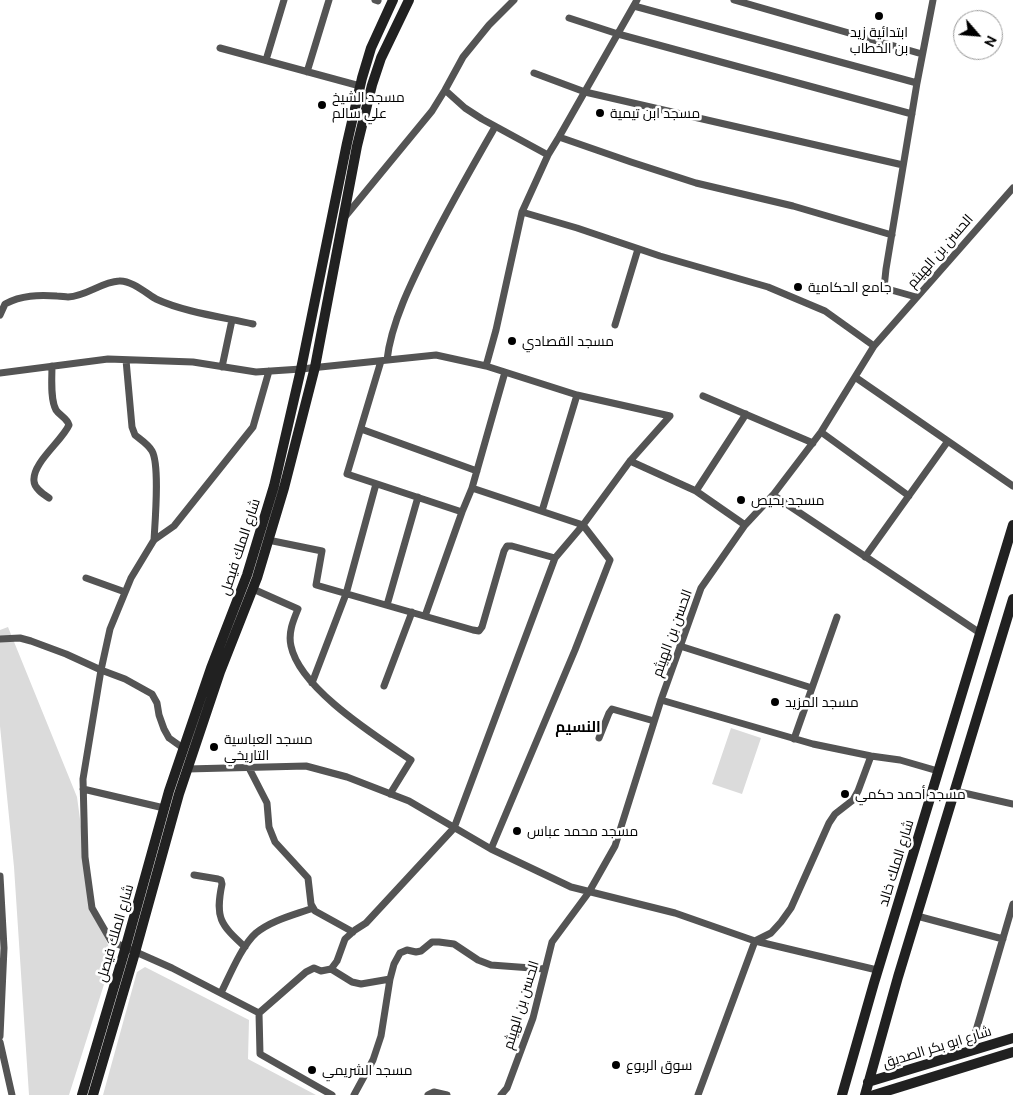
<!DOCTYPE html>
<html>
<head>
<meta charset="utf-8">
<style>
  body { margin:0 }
  #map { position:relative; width:1013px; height:1095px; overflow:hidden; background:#fff; font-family:Ubuntu,sans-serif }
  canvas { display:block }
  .north { position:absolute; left:953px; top:10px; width:50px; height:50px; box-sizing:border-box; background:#fff; border:1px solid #999; border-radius:50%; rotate:117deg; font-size:14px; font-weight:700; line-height:20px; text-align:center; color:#000 }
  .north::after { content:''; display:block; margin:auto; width:18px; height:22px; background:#000; clip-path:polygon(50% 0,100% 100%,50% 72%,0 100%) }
</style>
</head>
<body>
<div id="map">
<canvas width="1013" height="1095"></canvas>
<div class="north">N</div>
</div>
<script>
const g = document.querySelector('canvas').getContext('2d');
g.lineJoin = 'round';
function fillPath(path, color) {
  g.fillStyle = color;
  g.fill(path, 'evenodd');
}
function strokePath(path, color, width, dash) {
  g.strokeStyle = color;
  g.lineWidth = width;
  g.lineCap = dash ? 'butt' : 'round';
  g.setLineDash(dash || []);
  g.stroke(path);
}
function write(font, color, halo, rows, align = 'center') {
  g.font = font + ' Ubuntu,Cairo,sans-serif';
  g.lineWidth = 5;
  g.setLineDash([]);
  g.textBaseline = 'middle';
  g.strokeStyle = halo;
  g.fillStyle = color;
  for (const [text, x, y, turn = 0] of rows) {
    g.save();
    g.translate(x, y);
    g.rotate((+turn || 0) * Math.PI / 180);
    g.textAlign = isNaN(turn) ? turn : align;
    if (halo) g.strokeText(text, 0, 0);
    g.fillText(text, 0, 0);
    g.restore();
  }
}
const green = new Path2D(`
  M8 627 77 797 92 908 113 956 69 1095H29L14 867 0 726V630Z
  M731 728 761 738 742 794 712 784Z
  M145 967 249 1020 248 1059 316 1095H103L137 972Z`);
const street = new Path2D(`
  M375 0 378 1
  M734 0 922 54
  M634 6 917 83
  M569 18 618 34 912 114
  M220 48 360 86
  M266 60 284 0
  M307 72 329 0
  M534 73 585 92 903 165
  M445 90 465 108 482 119 548 155
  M559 137 631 162 696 183 793 206 892 235
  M522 212 577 228 660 256 768 287 825 311 874 346
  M344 218 432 111 445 90 463 57 489 25 514 0
  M916 297 884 288 886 269 917 83 933 0
  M0 315 5 304C22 295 38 295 57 296 61 296 65 297 68 297 87 296 101 282 119 281 131 280 146 293 156 299 184 312 222 317 253 324
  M615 325 638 249
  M126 360 132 427 135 435C141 440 148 444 152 451 160 465 155 522 154 540
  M387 360C391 323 412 281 428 249 449 207 472 167 495 127
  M381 361 347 474 462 512 472 488
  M486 366 496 330 522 212 548 155 559 137 637 0
  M222 367 232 320
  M269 371 253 427 174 526 154 540 131 578 110 629 101 670 83 779 85 857 92 908 111 941 172 968 259 1013 260 1054 332 1095
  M0 373 108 359 193 362 256 372 301 369 436 355 486 366 577 395 670 416 630 461 583 525 555 558 454 828 366 923 355 930 345 939 337 961 331 969 321 971 314 968 306 972 259 1013
  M855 377 1013 486
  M703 396 813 443
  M361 429 477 471
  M821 432 909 496
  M630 461 696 491 745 525
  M696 491 746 414
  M773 495 980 633
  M49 498C43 494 34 488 34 481 32 463 62 441 69 425 67 418 60 416 56 410 50 399 52 378 52 366
  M542 511 577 395
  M268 540 322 551 316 585 473 630 479 631 482 627 504 551 507 546H512L555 558
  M865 557 948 441
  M86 578 125 592
  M253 589 298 609C293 621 288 633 291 646 300 689 376 736 411 760L390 794
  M387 605 418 497
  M425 616 462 512
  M0 639 20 638 31 641 66 654 101 670 125 679 152 694 157 703 159 715 164 729 169 738 183 748
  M680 646 812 688
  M312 683 346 594 376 484
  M384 686 412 612
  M661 700 813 744 871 756 900 760 938 771
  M599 738 609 713 612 709 654 721
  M794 739 837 617
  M249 768 267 803 269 827 275 842 308 878 311 904 315 911 353 932
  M187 769 306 766 347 777 409 801 491 849 571 887 675 913 755 941 877 970
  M83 789 164 808
  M955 791 1013 804
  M491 849 575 650 610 560 583 525 472 488 505 372
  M194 875 218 879 221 880 222 884C215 918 220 924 245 947
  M0 876 4 948 0 1036
  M917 916 1003 939
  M331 969 352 982 361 984 390 979
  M221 993C229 977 242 945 256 933 272 920 294 915 313 908
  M0 1042 12 1095
  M970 1051 1013 904
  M354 1095 373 1060 381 1036 390 979 394 964 400 953 407 950 416 952 421 951 432 942H439L454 944 478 960 491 965 545 969
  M428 1095 434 1092 447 1095
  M501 1095 507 1088 533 1018 552 942 589 892 615 846 661 700 701 588 745 525 773 495 821 432 874 346 1013 188
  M698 1095 755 941 771 933 781 922 791 908 829 823 835 814 853 800 858 791 871 756`);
const secondary = new Path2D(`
  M868 1082 1013 1038
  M82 1095 124 953 169 791 211 668 247 575 274 486 301 369 347 143 362 78 371 48 393 0
  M93 1095 134 956 179 794 220 672 257 578 284 488 315 367 357 146 372 85 381 58 409 0
  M842 1095 874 983 1013 525
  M865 1095 898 977 1013 599
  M874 1095 1013 1052`);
const markers = [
  [879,16,5,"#000"],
  [322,105,5,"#000"],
  [600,113,5,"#000"],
  [798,287,5,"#000"],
  [512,341,5,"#000"],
  [741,500,5,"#000"],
  [775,702,5,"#000"],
  [214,747,5,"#000"],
  [845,794,5,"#000"],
  [517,831,5,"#000"],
  [616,1065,5,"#000"],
  [312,1070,5,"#000"]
];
const poiNames = [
  ["ابتدائية زيد",879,32,"center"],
  ["بن الخطاب",879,48,"center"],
  ["مسجد الشيخ",332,97],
  ["علي سالم",332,113],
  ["مسجد ابن تيمية",610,113],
  ["جامع الحكامية",808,287],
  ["مسجد القصادي",522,341],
  ["مسجد بحيص",751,500],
  ["مسجد المزيد",785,702],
  ["مسجد العباسية",224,739],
  ["التاريخي",224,755],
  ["مسجد أحمد حكمي",855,794],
  ["مسجد محمد عباس",527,831],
  ["سوق الربوع",626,1065],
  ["مسجد الشريمي",322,1070]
];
const streetNames = [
  ["الحسن بن الهيثم",940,251,-49],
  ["شارع الملك فيصل",240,547,-72],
  ["الحسن بن الهيثم",672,633,-70],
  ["شارع الملك خالد",896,863,-73],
  ["شارع الملك فيصل",115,933,-74],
  ["الحسن بن الهيثم",521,1005,-73],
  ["شارع ابو بكر الصديق",937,1047,-17]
];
const neighbourhoodNames = [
  ["النسيم",578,727]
];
fillPath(green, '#dbdbdb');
strokePath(street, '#545454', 7);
strokePath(secondary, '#212121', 10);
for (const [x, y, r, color] of markers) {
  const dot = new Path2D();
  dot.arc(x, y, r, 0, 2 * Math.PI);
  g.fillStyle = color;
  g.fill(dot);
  strokePath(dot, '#fff', 2);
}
write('14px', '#000', '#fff', poiNames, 'left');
write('14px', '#000', '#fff', streetNames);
write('bold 15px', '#000', '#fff', neighbourhoodNames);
</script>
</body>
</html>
